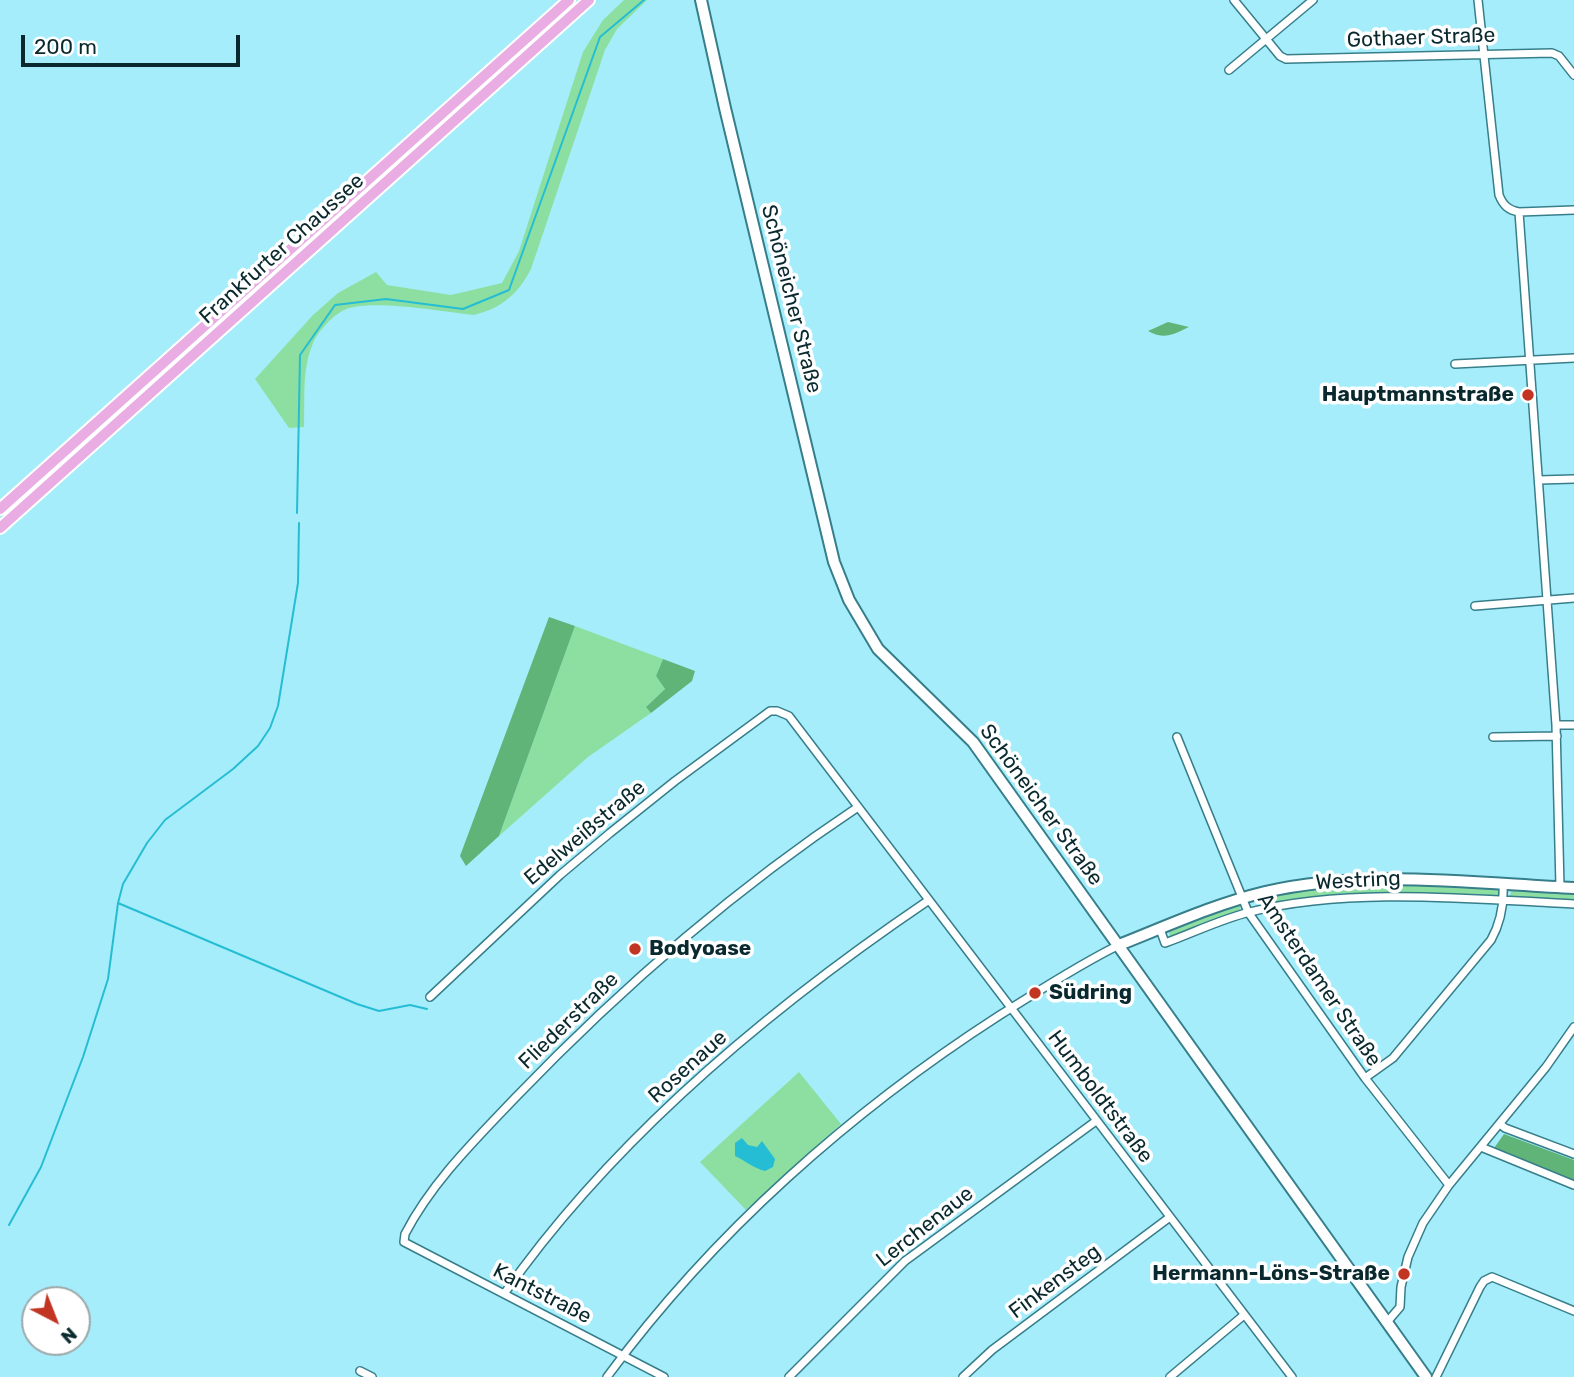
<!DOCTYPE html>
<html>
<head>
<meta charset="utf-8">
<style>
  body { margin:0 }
  #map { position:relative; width:1574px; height:1377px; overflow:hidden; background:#a6edfb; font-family:Rubik,sans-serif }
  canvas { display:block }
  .north { position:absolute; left:21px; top:1286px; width:70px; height:70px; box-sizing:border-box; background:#fff; border:2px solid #9da9ab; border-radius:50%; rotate:138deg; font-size:19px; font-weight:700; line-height:28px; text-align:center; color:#0a292e }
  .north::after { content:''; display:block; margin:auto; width:24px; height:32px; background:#c13522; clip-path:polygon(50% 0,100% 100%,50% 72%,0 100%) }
  .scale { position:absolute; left:21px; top:35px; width:219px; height:32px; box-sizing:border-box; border:4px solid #0a292e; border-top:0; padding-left:9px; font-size:21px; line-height:24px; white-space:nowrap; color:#0a292e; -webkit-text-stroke:5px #fff; paint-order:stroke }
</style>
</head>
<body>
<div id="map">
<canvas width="1574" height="1377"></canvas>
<div class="north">N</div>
<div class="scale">200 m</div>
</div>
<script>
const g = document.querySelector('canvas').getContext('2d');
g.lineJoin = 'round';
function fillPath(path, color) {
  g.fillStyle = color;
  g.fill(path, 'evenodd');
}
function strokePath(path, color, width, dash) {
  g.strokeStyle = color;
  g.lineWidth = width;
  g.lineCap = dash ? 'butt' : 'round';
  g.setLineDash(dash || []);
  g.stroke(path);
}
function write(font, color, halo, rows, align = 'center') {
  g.font = font + ' Rubik,sans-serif';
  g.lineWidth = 7;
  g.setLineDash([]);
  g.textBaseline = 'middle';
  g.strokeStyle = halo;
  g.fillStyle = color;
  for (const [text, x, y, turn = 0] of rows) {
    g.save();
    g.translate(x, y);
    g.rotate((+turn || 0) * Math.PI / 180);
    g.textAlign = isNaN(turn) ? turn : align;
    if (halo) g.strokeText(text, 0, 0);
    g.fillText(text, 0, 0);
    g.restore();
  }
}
const green = new Path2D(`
  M624 0H647L617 29 605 50 531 269C518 294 502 308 474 315 443 312 371 298 344 310 332 316 316 333 312 346 302 370 305 400 304 427L289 428 255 379 313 315 338 293 376 272 387 285 451 295 502 283 519 251 583 52 603 20Z
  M575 626 663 659 656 676 665 689 647 706 651 713 588 757 499 836Z
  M1344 883H1391L1501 889 1500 898 1345 893 1274 905 1269 895Z
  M1512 889 1574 892V901L1509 899Z
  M1241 904 1240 911 1170 937 1168 928Z
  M799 1072 841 1124 746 1210 700 1162Z`);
const forest = new Path2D(`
  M1168 322 1189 327C1172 335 1165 340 1148 331Z
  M549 617 575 626 499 836 466 866 460 856Z
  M663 659 695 671 692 681 651 713 646 707 665 689 656 676Z
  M1504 1134 1574 1160V1181L1492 1151Z`);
const water = new Path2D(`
  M742 1138 748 1145 757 1147 762 1141 775 1159 773 1167 765 1171C753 1168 746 1161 735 1156V1143Z`);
const stream = new Path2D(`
  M297 513 300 355 335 305 386 299 463 309 509 290 600 37 644 0
  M118 903 357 1004 379 1011 410 1005 427 1009
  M9 1225 41 1167 83 1057 108 979 118 903 123 884 147 843 165 820 233 769 258 746 270 728 278 706 298 583 299 523`);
const street = new Path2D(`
  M1234 0 1280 56 1286 59 1552 53 1559 56 1574 75
  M1478 0 1499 195C1503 205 1508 210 1519 212L1574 210
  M1229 70 1313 0
  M1519 212 1556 725 1560 887
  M1455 364 1574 358
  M1539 480 1574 479
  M1475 606 1574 598
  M1556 725H1574
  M1177 737 1248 912 1365 1078 1449 1185
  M1493 737 1557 736
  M1160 929 1165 943C1193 933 1221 919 1250 912 1349 887 1472 899 1574 904
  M430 997 560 875 610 833 675 781 770 711H777L789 716 1292 1377
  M1365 1078 1393 1058 1491 940C1501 922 1504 905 1503 885
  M1500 1124 1505 1128 1574 1154
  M1481 1147 1574 1185
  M504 1294C614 1137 771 1007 929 900
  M1388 1321 1400 1307 1401 1287 1408 1257 1423 1223 1449 1185 1546 1067 1574 1027
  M360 1371 372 1377
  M607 1377C713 1233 851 1111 1000 1015 1039 991 1078 965 1119 945
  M664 1377 404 1242 405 1234C432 1182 475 1140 515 1098 619 990 733 890 858 807
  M789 1377 905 1261 1096 1121
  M963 1377 992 1350 1170 1217
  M1170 1377 1244 1315
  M1436 1377 1480 1287 1484 1281 1492 1277 1574 1311`);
const secondary = new Path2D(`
  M701 0 725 108 834 562 849 600 878 649 973 742 1426 1377
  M1119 945C1167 926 1215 904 1265 892 1365 869 1472 883 1574 888`);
const primary = new Path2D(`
  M0 509 569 0
  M0 528 589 0`);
const markers = [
  [1528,395,7,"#c13522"],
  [635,949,7,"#c13522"],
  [1035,993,7,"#c13522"],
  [1404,1274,7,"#c13522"]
];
const streetNames = [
  ["Gothaer Straße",1421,38,-2],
  ["Frankfurter Chaussee",282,249,-42],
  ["Schöneicher Straße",791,299,76],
  ["Schöneicher Straße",1041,805,54],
  ["Edelweißstraße",585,833,-40],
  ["Westring",1358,881,-3],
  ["Amsterdamer Straße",1319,980,56],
  ["Fliederstraße",569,1021,-44],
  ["Rosenaue",688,1067,-42],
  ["Humboldtstraße",1100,1097,53],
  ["Lerchenaue",925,1227,-38],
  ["Finkensteg",1055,1282,-37],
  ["Kantstraße",542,1294,27]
];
const poiNames = [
  ["Hauptmannstraße",1514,395],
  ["Bodyoase",649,949,"left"],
  ["Südring",1049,993,"left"],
  ["Hermann-Löns-Straße",1390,1274]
];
fillPath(green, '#8ddfa1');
fillPath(forest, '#60b477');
fillPath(water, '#25bdd4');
strokePath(stream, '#25bdd4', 2);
strokePath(street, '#377e8b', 10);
strokePath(secondary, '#377e8b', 14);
strokePath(primary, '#fff', 14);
strokePath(street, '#fff', 7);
strokePath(secondary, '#fff', 10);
strokePath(primary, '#e9ace3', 10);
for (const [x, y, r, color] of markers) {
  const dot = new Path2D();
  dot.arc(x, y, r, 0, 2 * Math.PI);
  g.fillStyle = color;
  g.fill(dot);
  strokePath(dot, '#fff', 2.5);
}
write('21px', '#0a292e', '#fff', streetNames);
write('bold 21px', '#0a292e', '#fff', poiNames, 'right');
</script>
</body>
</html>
